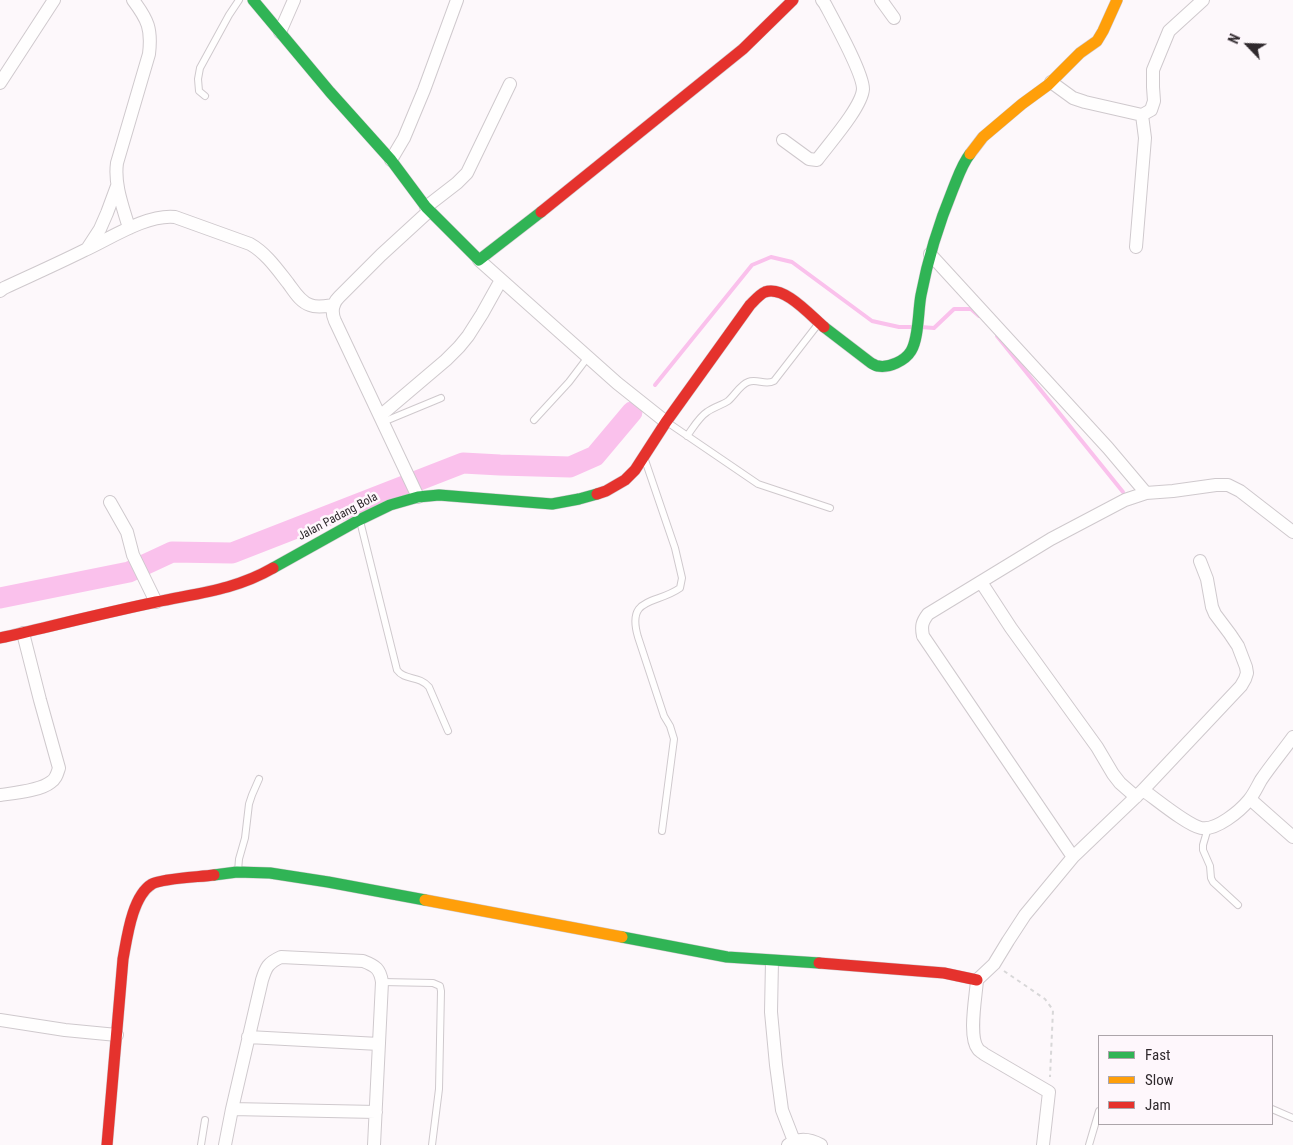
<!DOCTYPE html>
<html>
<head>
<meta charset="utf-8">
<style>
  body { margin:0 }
  #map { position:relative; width:1293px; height:1145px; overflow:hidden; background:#fdf8fb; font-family:"Roboto Condensed",sans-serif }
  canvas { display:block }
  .legend { position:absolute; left:1098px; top:1035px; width:175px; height:90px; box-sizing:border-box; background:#fef7fc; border:1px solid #aca5aa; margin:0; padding:6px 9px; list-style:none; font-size:15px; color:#302a2e }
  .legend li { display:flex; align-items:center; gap:10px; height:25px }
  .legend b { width:25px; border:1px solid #aca5aa }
  .north { position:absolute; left:1223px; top:20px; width:50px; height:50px; -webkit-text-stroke:4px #fef7fc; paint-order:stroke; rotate:294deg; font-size:14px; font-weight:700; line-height:20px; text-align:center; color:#302a2e }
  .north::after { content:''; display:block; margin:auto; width:18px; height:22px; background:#302a2e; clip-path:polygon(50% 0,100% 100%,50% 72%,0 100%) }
</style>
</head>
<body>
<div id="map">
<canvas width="1293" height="1145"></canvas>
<ul class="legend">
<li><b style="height:6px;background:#30b455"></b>Fast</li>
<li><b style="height:6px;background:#ff9f0a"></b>Slow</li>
<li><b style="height:6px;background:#e5322d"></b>Jam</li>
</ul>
<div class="north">N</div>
</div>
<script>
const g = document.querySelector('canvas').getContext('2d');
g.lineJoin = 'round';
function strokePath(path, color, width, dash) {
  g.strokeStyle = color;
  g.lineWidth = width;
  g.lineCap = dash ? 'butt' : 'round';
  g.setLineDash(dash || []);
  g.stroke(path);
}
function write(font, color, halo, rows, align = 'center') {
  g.font = font + ' "Roboto Condensed",sans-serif';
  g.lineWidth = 5;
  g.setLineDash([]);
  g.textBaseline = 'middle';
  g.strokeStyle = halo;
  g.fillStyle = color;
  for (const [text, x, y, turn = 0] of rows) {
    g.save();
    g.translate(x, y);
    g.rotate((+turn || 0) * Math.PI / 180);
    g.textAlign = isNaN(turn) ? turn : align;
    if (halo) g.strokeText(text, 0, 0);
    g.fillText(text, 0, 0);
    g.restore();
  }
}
const stream = new Path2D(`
  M921 327 934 328 954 309H971L979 316
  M997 336 1123 492
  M655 385 752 265 771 257 792 262 872 321 899 327H912`);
const river = new Path2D(`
  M0 598 129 572 172 552 232 553 463 463 500 465 570 467 595 456 632 412`);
const path = new Path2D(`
  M1004 971 1045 999 1053 1010 1050 1077`);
const lane = new Path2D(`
  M205 96 199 91 198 79 200 68 229 15 239 0
  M534 420 569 382 588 357
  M383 422 441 398
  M667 422 758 484 830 508
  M687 436C693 428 699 417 707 412 714 407 722 405 728 401 735 395 740 385 748 382 757 378 765 386 774 381L819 323
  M645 460 675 548 682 578 680 588C656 605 626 596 638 637L664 716 670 726 674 739 662 831
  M360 521 397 670C405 681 419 675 429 687L448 731
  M1208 828 1203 845V850L1210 866 1211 878 1213 882 1238 905
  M238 871 239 859 245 838 249 804 252 795 259 779
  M382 982 433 983 440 986 441 991 439 1089 432 1145
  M1272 1109 1293 1118
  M201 1145 205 1120
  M1089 1145 1099 1111`);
const street = new Path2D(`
  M881 0 894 18
  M280 32 294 0
  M1051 82 1073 98 1085 102 1142 115 1151 110 1154 101 1153 87V70L1169 31 1203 0
  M0 83 54 0
  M783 140 809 159 817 160C828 145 862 107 863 89 863 73 834 21 825 4L822 0
  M391 160 404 138 424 90 457 0
  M426 207 457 183 467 173 510 84
  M129 228C123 207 114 185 117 163L149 54C152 29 148 20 133 0
  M1136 247 1145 138 1142 115
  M87 249 100 229 107 213 117 186
  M930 254 1108 448 1146 493
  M479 260 617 383 666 422
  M0 291 4 288C32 275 59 263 85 250 111 238 147 214 175 217L250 244C266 253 277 269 288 283 294 291 300 302 310 305 317 308 326 306 334 305
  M380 416 446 360 459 347 468 336 482 314 501 280
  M418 497 335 321C331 312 332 304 339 297L381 255 429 211
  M110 502 127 532 133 555 156 602
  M981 582 1011 628 1097 747 1113 774 1120 783 1136 797
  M1143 790C1156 799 1187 825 1201 828 1216 831 1240 811 1249 800 1254 794 1257 787 1261 780 1271 765 1283 751 1293 737
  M0 795C14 793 40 791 51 782 56 779 57 774 59 768L40 700 23 633
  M1250 799 1293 837
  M1073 857 923 636C921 626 922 622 928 614L1051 539 1125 500 1146 493 1173 491 1216 485H1228L1240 491 1293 532
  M772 961 771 1012 776 1065 782 1110 794 1141
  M0 1020 65 1030 117 1035
  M248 1037 379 1044
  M232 1109 376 1112
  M225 1145 232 1109 262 980C266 967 268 963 281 957L363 961C376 966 380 969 382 982L374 1145
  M788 1145C799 1137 810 1139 821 1145
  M1043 1145 1049 1092 984 1054C982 1052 979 1051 978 1049 968 1037 976 996 977 980L994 964 1008 941 1025 915 1073 857 1143 790 1241 686 1245 679 1247 673 1246 667 1238 646 1230 634 1215 614 1212 607 1207 579 1200 561`);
const fast = new Path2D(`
  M253 0 330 92 391 160 426 207 479 260 541 212
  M824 327 871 363C873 364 876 366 878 366 889 368 905 361 911 351 919 338 918 310 921 295 928 258 939 223 953 189 958 177 962 164 970 154
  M273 568 359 520 390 505 418 497 439 495 552 504 579 499 597 494
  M214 875 237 872 270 873 328 882 425 900
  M622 937 727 957 819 963`);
const slow = new Path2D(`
  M970 154 983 137 1022 104 1048 85 1080 53 1097 41 1103 31 1117 0
  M425 900 622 937`);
const jam = new Path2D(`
  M541 212 743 49 793 0
  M597 494 606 491 625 480 635 470 666 422 750 305C754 301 760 294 765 292 784 285 810 315 824 327
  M0 638C52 626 104 613 156 602 198 593 235 590 273 568
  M819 963 944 973 977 980
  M107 1145 123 959C127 938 132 896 152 884 163 878 200 877 214 875`);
const streetNames = [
  ["Jalan Padang Bola",338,517,-28]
];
strokePath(stream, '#fac1ec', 4);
strokePath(river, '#fac1ec', 21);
strokePath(lane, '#cfc9cd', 8);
strokePath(street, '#cfc9cd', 14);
strokePath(fast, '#cfc9cd', 12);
strokePath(slow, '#cfc9cd', 12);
strokePath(jam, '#cfc9cd', 12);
strokePath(path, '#d8d7d8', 2, [4, 4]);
strokePath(lane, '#fffefe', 6);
strokePath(street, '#fffefe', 12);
strokePath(fast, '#30b455', 11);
strokePath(slow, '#ff9f0a', 11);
strokePath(jam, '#e5322d', 11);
write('12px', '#302a2e', '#fef7fc', streetNames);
</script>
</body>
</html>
